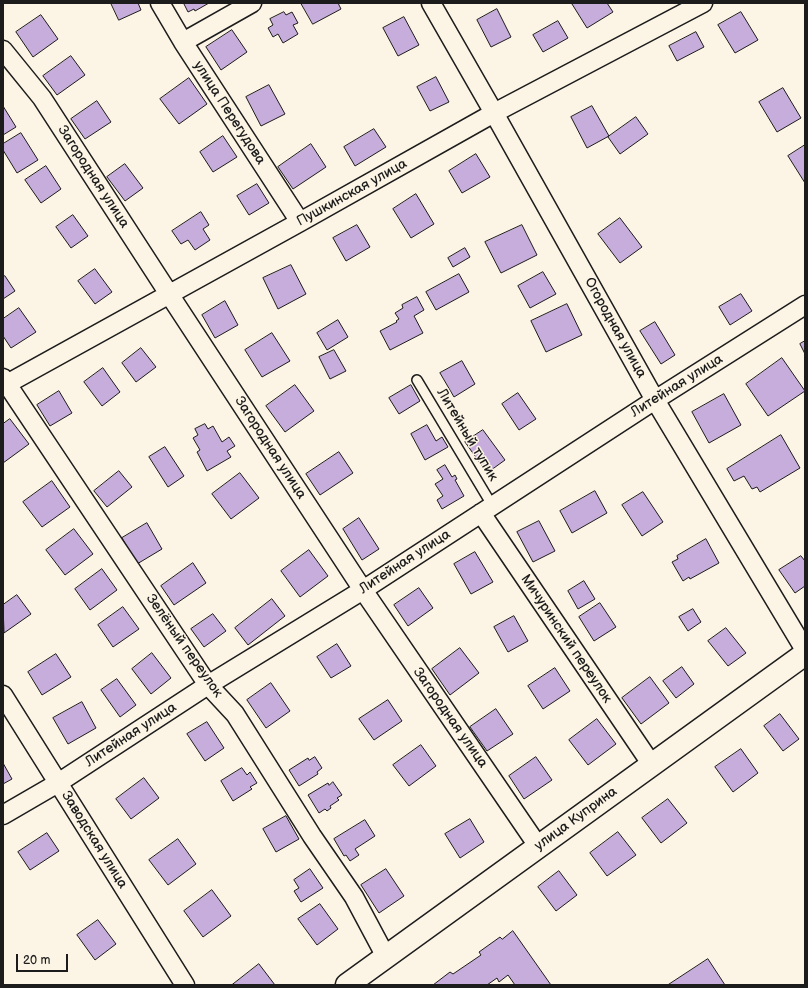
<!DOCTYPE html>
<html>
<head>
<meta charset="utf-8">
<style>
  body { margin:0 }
  #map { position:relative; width:808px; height:988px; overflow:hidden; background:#fcf5e5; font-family:"Balsamiq Sans",sans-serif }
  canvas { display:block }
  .frame { position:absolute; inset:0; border:4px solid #1c1c1c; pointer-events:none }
  .scale { position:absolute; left:16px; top:954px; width:52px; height:18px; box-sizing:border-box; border:2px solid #1c1c1c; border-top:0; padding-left:5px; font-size:12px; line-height:14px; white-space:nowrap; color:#1c1c1c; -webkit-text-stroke:3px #fcf5e5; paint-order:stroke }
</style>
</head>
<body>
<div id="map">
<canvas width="808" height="988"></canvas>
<div class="frame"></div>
<div class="scale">20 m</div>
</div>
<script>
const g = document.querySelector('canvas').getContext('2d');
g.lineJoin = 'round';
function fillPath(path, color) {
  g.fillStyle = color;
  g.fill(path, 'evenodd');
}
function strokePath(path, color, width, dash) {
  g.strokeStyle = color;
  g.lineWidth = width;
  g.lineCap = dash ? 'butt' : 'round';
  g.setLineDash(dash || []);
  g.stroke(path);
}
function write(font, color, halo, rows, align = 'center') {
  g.font = font + ' "Balsamiq Sans",sans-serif';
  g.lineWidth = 3;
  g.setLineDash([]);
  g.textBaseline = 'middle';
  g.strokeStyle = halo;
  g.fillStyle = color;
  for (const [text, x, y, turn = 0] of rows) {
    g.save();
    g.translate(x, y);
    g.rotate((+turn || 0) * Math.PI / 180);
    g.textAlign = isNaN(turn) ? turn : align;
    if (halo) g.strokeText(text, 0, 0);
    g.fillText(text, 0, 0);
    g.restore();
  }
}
const building = new Path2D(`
  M111 3H138L141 10 119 20Z
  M186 3H209L195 11 194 9 188 12 184 4Z
  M301 3H338L341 9 313 24Z
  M573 3H607L613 12 587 28 572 4Z
  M497 9 511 37 491 47 477 20Z
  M284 12 286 15 292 12 298 23 293 25 298 34 283 43 278 34 273 37 268 28 273 25 270 19Z
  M741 12 758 40 735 53 718 25Z
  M41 15 58 39 33 57 16 32Z
  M404 17 419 45 398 56 383 28Z
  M558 21 568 38 543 52 533 35Z
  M232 30 247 52 221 70 206 47Z
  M696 32 704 47 677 61 669 46Z
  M71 56 85 75 57 95 43 76Z
  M436 77 449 102 430 111 417 87Z
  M189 78 207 104 179 124 160 99Z
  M269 85 285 114 261 126 246 97Z
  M783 88 801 118 777 132 759 102Z
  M97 101 111 122 85 139 71 119Z
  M3 106 16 127 3 135Z
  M592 106 609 136 587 148 571 117Z
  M636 117 648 134 620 154 608 137Z
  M374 129 386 147 355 166 344 147Z
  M21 133 38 160 17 173 3 150V144Z
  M223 136 237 157 213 172 200 152Z
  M311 144 326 167 293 189 278 167Z
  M805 145V183L788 156Z
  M476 154 490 177 462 193 449 171Z
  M125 164 143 188 125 201 107 177Z
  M46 166 61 189 41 203 25 180Z
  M257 184 269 203 249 215 237 196Z
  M416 194 434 224 411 238 393 209Z
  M201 212 209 225 203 229 210 240 195 250 188 240 181 244 172 231Z
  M73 215 88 236 71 248 56 227Z
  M620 218 642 247 620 263 598 234Z
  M357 225 370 247 346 261 333 238Z
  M522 225 537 255 501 273 485 242Z
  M465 248 470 257 453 267 448 258Z
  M291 265 306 294 278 309 263 278Z
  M95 269 112 292 95 304 78 281Z
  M543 272 556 294 530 308 518 286Z
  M459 274 469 292 436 310 426 292Z
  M5 276 15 291 3 299V277Z
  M741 294 752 311 730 325 719 307Z
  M417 297 424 310 414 316 423 333 390 350 380 331 397 322 396 321 399 319 395 313 403 308 402 305Z
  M225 301 238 325 215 338 202 315Z
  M567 304 582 335 546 352 531 321Z
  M19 308 36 332 11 348 3 336V319Z
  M338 320 348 337 327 350 317 333Z
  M655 322 675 355 661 364 640 331Z
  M272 333 290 361 262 377 245 350Z
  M805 341V354L800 344Z
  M141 348 156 367 136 382 122 363Z
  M334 350 346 371 330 379 319 357Z
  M782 358 805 391 768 416 746 384Z
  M462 361 475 384 454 397 440 373Z
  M103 368 120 392 102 406 84 382Z
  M295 385 314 411 285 432 266 406Z
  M411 385 420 401 399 414 389 398Z
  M59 391 72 413 50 426 37 405Z
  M518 393 536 419 519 430 502 404Z
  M724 394 741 425 709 443 692 412Z
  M10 419 29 444 3 463V424Z
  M205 424 208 429 213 426 222 442 229 437 235 446 227 451 231 457 207 471 197 452 200 450 193 438 198 435 195 429Z
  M427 425 436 441 442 437 448 447 425 460 411 434Z
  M483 430 505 460 487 473 465 442Z
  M781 435 800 468 760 492 757 487 752 489 744 476 734 481 727 469Z
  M165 447 184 476 168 487 149 457Z
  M339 452 353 473 320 495 306 474Z
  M445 465 452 477 455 475 457 479 455 480 464 496 442 509 437 500 443 496 435 484 443 479 437 470Z
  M119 471 132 487 107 507 94 491Z
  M240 473 259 498 231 519 212 494Z
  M52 481 70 507 42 527 23 502Z
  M595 491 607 513 572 533 560 511Z
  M643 492 663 522 642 536 622 505Z
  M359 518 379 549 362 560 343 529Z
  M539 521 555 551 533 562 517 532Z
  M147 523 162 549 137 564 122 538Z
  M74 529 93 554 65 575 46 550Z
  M706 539 719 563 690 579 689 577 683 581 672 562 678 559 677 556Z
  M309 550 328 576 300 597 281 571Z
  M475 552 493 582 471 594 454 564Z
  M801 556 805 561V586L795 593 779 570Z
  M193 563 206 583 174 605 161 586Z
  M102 569 117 590 90 610 75 589Z
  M584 581 595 599 578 609 568 591Z
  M419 588 433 608 408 626 394 605Z
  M17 595 31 614 4 633 3 605Z
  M272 599 285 616 248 645 235 628Z
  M600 603 616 627 594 641 579 617Z
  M123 607 139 629 113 647 98 625Z
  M693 609 701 622 688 631 679 617Z
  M213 614 226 631 204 647 191 629Z
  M514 616 528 641 508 652 494 627Z
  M726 628 746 653 728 666 708 641Z
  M337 644 351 666 331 678 317 657Z
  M460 648 479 673 450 695 432 669Z
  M152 653 171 678 151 694 132 669Z
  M56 654 71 677 42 695 28 672Z
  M682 667 694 684 676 698 663 681Z
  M555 668 570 691 543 709 528 686Z
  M650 677 669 703 641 724 622 698Z
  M117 679 136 705 120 717 101 690Z
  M271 683 290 711 266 728 247 700Z
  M388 700 402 721 374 740 359 719Z
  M82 702 96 728 68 744 53 718Z
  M496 709 513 734 487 751 470 727Z
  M780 714 799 739 783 751 764 726Z
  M597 719 616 744 588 765 569 740Z
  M207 722 224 748 205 761 187 734Z
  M421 745 436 766 409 786 393 765Z
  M741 749 758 773 733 792 715 767Z
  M315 757 322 768 317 772 318 774 299 786 289 770 308 758 309 760Z
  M536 757 552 780 524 799 509 776Z
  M3 763 12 779 3 784Z
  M242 768 247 775 250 772 257 783 250 787 252 789 233 801 221 781Z
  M144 778 159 798 131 819 116 799Z
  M333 782 342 795 337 798 339 800 330 806 331 808 327 811 325 809 319 813 308 795 328 783 329 785Z
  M668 799 687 823 661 843 642 818Z
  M286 816 299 839 276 852 263 829Z
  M470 819 484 842 460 858 445 834Z
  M365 820 375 836 355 849 359 855 350 861 346 855 344 856 334 839Z
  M618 832 636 855 607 876 590 853Z
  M47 833 59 851 30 870 18 852Z
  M178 839 196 864 168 885 149 860Z
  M310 869 323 888 301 902 294 891 299 888 294 880Z
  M386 869 404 896 379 913 361 885Z
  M559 871 577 895 556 911 538 887Z
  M212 890 231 916 203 937 184 911Z
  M320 904 338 929 317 945 298 919Z
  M98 920 116 944 95 960 77 935Z
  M513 931 551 985H515L508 975 499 982 497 978 487 985H433L450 972 453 974 481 955 479 952 500 937 502 939Z
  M708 959 725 985H668Z
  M259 964 275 985H232Z`);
const service = new Path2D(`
  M417 380 492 505`);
const minor = new Path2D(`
  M160 3 183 42 300 222
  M431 3 494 113 655 400 805 650
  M183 42 252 3
  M3 50 42 98 169 294 363 590 538 846
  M3 378 208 685 235 714 312 836 354 897 386 957
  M3 386 300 222 494 113 703 3
  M481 513 652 765
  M3 695 185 985
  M3 815 58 783 208 685 363 590 655 400 805 305`);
const tertiary = new Path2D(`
  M347 985 805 654`);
const streetNames = [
  ["улица Перегудова",229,113,57],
  ["Загородная улица",93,177,57],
  ["Пушкинская улица",352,193,-29],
  ["Огородная улица",615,328,61],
  ["Литейная улица",677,386,-32],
  ["Литейный тупик",467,435,59],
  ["Загородная улица",270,448,57],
  ["Литейная улица",405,562,-33],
  ["Мичуринский переулок",566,639,56],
  ["Зелёный переулок",184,646,55],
  ["Загородная улица",450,718,55],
  ["Литейная улица",131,735,-33],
  ["улица Куприна",576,819,-36],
  ["Заводская улица",94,840,58]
];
fillPath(building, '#c7addb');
strokePath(building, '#1c1c1c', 1);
strokePath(service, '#1c1c1c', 12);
strokePath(minor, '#1c1c1c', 21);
strokePath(tertiary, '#1c1c1c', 25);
strokePath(service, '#fcf5e5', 9);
strokePath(minor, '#fcf5e5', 18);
strokePath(tertiary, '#fcf5e5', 22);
write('14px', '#1c1c1c', '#fcf5e5', streetNames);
</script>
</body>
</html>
